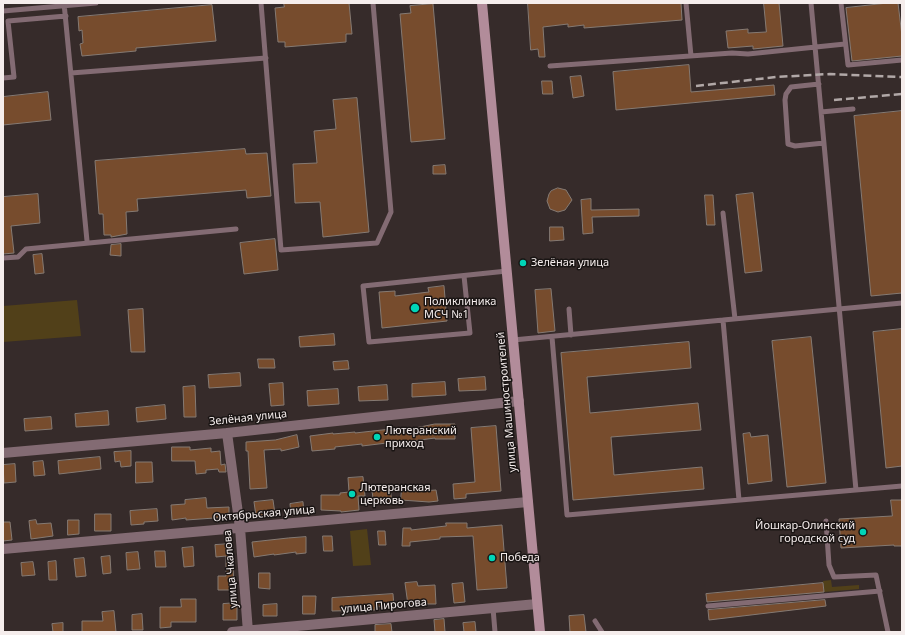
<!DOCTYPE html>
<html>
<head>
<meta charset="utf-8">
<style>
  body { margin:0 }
  #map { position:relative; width:905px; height:635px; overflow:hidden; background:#362b2a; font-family:"Noto Sans",sans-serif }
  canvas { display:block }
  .frame { position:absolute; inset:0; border:4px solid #f5edec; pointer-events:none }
</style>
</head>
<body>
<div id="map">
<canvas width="905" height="635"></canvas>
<div class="frame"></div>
</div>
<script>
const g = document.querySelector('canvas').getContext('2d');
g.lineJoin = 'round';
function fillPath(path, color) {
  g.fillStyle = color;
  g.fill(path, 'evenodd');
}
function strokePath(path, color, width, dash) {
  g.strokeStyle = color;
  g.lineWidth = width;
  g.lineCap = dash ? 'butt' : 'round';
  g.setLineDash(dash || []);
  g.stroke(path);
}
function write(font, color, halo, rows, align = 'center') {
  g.font = font + ' "Noto Sans",sans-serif';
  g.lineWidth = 3;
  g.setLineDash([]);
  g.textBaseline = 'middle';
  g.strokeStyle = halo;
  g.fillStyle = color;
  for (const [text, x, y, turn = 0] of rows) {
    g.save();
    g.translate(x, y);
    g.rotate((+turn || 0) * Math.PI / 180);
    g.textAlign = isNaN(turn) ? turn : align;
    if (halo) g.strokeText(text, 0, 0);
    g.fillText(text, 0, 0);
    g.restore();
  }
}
const green = new Path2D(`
  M77 300 81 336 3 342V306Z
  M367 529 371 565 353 566 350 531Z
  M831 580 832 587 859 585V589L824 592 823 581Z`);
const building = new Path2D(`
  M284 3H349L352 34H346V42L285 47V42H278L275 8 284 7Z
  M528 3H681L682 20 584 28V25L568 27V24L543 27 545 57H539L538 49 531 50Z
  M764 3H779L783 46 753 49V46L728 48 726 31 748 29V33L766 32Z
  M888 3H898L902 36V56L852 61 846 8Z
  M433 4 445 139 411 142 400 14 411 13 410 6Z
  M212 5 216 41 136 48V51L82 56 80 44 83 43 82 30 79 31 78 17Z
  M689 65 691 92 774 85 775 95 616 110 613 72Z
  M581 76 584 96 573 98 570 77Z
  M542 81H552L553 94H543Z
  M48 92 51 120 3 125V97Z
  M357 98 369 232 323 237 320 202 295 203 293 164 317 163 314 131 336 129 333 100Z
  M902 111V293L871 296 854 116Z
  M245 149 246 154 267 153 271 196 247 198 246 190 137 199 138 211 126 212 127 234 111 237V235H104L103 214H99L95 161Z
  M445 165 446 174H433V166Z
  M558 188 566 190 572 200 565 210 558 212 550 209 547 201 549 194 551 191Z
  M753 193 762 271 745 273 736 195Z
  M38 194 40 223 11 226 14 253 3 254V197Z
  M705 195H713L715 225H707Z
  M591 199V210L639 209V216L592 217 593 233 583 234 581 200Z
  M550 227H563L564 240 550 241Z
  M275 239 278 270 244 274 240 243Z
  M121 244V256L110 255 111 245Z
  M42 254 44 273 35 274 33 255Z
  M444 286 447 321 382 328 379 292 395 291V296L429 292 428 288Z
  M551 289 555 331 538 333 535 290Z
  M143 309 145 352H131L128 310Z
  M902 329V466L886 468 873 332Z
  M334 334 335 345 300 347 299 337Z
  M811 337 826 483 787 487 772 341Z
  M689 342 691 368 587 377 590 413 698 403 701 430 611 437 614 475 702 467 704 489 573 500 561 353Z
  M258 359H274L275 368H259Z
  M348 361 349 369 334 370 333 362Z
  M240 373 241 386 209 388 208 375Z
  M485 377 486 390 459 391 458 379Z
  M445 382 446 395 412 397V384Z
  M283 383 284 405 271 406 269 384Z
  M387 385 388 400 359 401 358 387Z
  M195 386 196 417H184L183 387Z
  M338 389 339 404 308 406 307 391Z
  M165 405 166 419 137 422 136 408Z
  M108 411 109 425 76 427 75 414Z
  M51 417 52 429 25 431 24 419Z
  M435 424H455V439H435V438L405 442 406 445 395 447V442L362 446V444L335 447V449L312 451 310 436 333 433V434L355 432V433L391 429V430L404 428V430Z
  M496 426 501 491 466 494V498L454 499 453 484 475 482 471 428Z
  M750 433 751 437 768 435 772 481 748 484 743 434Z
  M297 435 299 447 281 451V449L264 450 267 488 250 489 248 451H246V442L275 440Z
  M172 447H190V450L211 448V452L220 451 221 465 225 464 226 472H219L218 469 206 470V473L196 474 195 461H172Z
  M131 451V466L121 467 120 461 115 462 114 452Z
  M100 457 101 469 59 474 58 461Z
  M43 461 45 475 34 476 33 462Z
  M136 462H152L153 482 136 483Z
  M15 464 16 482 4 483 3 465Z
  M363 477 365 496H358L359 510 341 512V511L321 510V495H340V493L349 492 348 478Z
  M390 488 392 502 374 505 372 491Z
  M402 489 422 490V491L436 490 438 501 429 502 401 500Z
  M206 498 207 508 229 507V517L186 520V518L172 520 171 505 185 504V500Z
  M273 500 275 514 256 516 254 502Z
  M891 500H902V546H894V545L841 548 839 519 892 516Z
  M303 502 304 513 291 515 290 504Z
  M157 509 158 521 144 522V524L131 525 130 511Z
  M95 514H111V531H95Z
  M36 520 37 524 51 523 53 536 31 539 29 521Z
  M68 520H79V534L68 535Z
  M3 522H10L12 540 3 541Z
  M446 523H467V528L502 525 507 588 477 590 473 536 440 537V539L410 542V546H402L403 528H411V530L446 526Z
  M378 531H385L386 545H379Z
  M323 536H332L333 551H324Z
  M306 537V553L296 554V552L274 555V554L254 557 252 542 288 538Z
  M231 544 233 563 234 590H218V576H226V556L216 557 215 545Z
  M193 547 194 566 184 567 182 548Z
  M155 551H165L166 567H156Z
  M138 552 140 569 127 570 126 553Z
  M110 556 111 573 103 574 101 557Z
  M84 558 86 576 76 577 74 559Z
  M56 561 57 580H49L48 562Z
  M33 562 35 575 22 576 21 563Z
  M259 573H270V589L259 588Z
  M417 582 418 586 435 585 436 604H427V603L408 605 405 583Z
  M463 583 465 602 454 603 452 584Z
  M823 583 824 592 707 602 706 594Z
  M393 594 394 606 375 607V610L332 611V598Z
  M303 596H316L315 614H303Z
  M181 599H196V622H171V627L160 628V607H181Z
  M825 600 826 606 709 620 708 610Z
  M237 603V620H223V604Z
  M277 604V616H263V605Z
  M114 611 116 632H82V621H103L102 612Z
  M142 614 143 630H132V615Z
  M584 615 586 632H570L569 616Z
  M444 619 445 632H435L434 620Z
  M475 622 476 632H464L463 623Z
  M63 623V632H53L52 624Z
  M391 624 392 632H375V625Z`);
const service = new Path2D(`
  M64 3 87 241
  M261 3 281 250 377 243 391 212 373 3
  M686 3 691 56
  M811 3 856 490
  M841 3 848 65 902 60
  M3 11 96 3
  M550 66 732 53 748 54 845 44
  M71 73 266 58
  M3 78 14 77 8 21 66 16
  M819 84 791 87 786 94 785 100 788 144 795 146 824 143
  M821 112 853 109
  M723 213 735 319
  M3 258 18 257 26 249 236 229
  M464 276 470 333 369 342 363 286 507 271
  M569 309 571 335
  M723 320 739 500
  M552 337 567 515 902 486
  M513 340 902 303
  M826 521 829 565 834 577 876 575 888 632
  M708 606 880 591
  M493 608 495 632
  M595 621 602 632`);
const minor = new Path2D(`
  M227 433 240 528 248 632
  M3 453 227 433 519 401
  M3 549 528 502
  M232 632 537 604`);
const secondary = new Path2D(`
  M482 3 540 632`);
const rail = new Path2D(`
  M696 86 776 77 830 74 902 77
  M834 100 902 94`);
const markers = [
  [523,263,4,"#00d5b7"],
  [415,308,5,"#00d5b7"],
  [377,437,4,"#00d5b7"],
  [352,494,4,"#00d5b7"],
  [863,532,4,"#00d5b7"],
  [492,558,4,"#00d5b7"]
];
const poiNames = [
  ["Зелёная улица",531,263],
  ["Поликлиника",424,302],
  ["МСЧ №1",424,315],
  ["Лютеранский",385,431],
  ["приход",385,444],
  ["Лютеранская",360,488],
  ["церковь",360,501],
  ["Йошкар-Олинский",855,526,"right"],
  ["городской суд",855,539,"right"],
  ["Победа",500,558]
];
const streetNames = [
  ["улица Машиностроителей",507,402,-95],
  ["Зелёная улица",248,418,-6],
  ["Октябрьская улица",264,514,-5],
  ["улица Чкалова",231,569,-95],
  ["улица Пирогова",384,606,-5]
];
fillPath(green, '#514019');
fillPath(building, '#774c2d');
strokePath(building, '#857a73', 1);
strokePath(service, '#836b73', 5);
strokePath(minor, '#836b73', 10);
strokePath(secondary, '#b28c9a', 10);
strokePath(rail, '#b1a8a7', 2.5, [8, 4]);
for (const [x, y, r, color] of markers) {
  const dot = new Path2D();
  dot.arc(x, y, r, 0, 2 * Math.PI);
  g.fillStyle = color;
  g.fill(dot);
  strokePath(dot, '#1a1514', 1.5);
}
write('11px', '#f5edec', '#1a1514', poiNames, 'left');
write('11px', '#f5edec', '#1a1514', streetNames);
</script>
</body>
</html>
